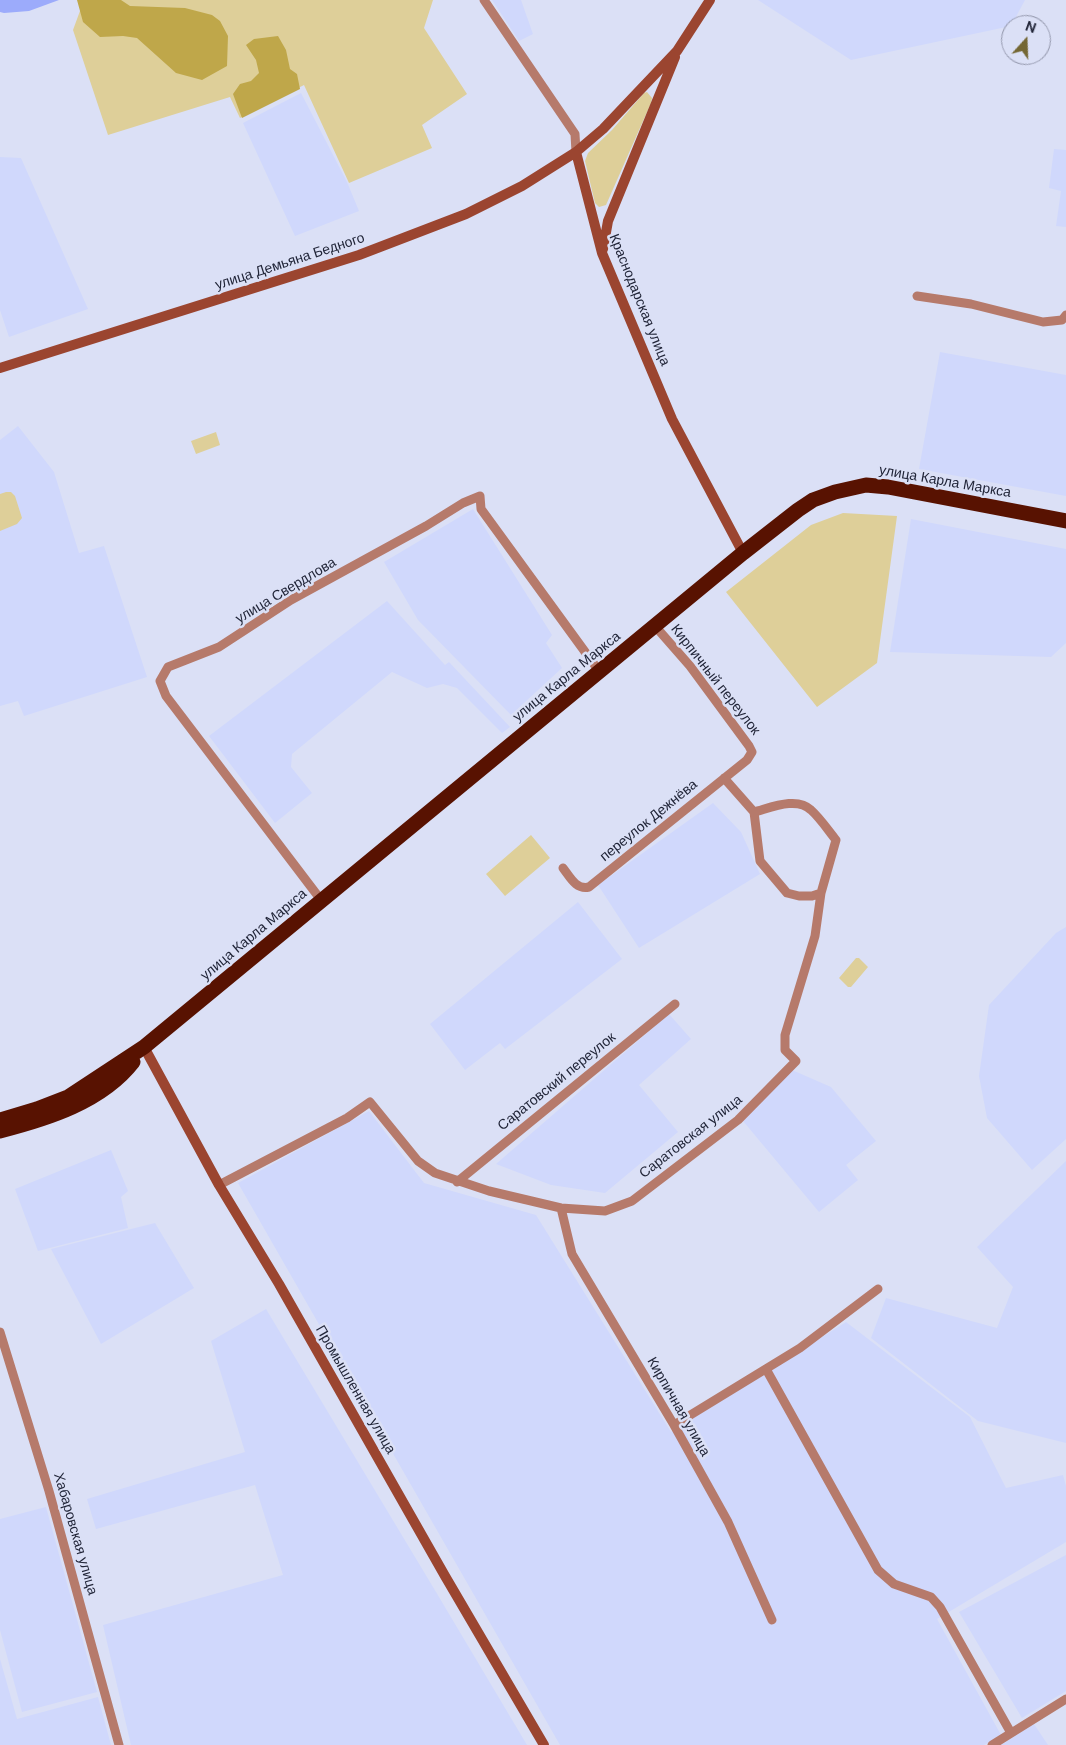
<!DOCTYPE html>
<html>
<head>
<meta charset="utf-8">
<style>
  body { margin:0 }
  #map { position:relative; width:1066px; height:1745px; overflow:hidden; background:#dbe0f6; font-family:"DM Sans",sans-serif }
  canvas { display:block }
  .north { position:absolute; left:1001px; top:15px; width:50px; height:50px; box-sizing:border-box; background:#dbe0f6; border:1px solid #9195aa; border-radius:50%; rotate:20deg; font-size:14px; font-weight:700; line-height:20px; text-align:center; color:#212538 }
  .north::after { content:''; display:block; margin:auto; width:18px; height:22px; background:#746734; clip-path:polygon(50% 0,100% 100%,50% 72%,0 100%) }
</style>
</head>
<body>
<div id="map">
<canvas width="1066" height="1745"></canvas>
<div class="north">N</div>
</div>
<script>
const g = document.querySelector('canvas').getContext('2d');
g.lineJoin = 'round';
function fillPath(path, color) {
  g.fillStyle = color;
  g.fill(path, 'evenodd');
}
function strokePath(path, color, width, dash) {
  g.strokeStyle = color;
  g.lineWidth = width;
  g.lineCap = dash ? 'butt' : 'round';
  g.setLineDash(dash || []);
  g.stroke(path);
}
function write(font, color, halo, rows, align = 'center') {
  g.font = font + ' "DM Sans",sans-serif';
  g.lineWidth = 5;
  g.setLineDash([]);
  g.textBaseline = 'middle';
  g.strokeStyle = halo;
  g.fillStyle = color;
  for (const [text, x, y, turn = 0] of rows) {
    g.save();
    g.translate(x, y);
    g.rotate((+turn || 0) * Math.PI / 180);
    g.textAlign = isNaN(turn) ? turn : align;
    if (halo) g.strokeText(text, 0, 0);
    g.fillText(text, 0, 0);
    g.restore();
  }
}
const built = new Path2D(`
  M492 0H521L533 34 519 41Z
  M758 0H1025L1011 26 851 60Z
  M301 93 347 182 359 211 295 236 243 123Z
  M1054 149 1066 150V227L1056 226 1061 191 1049 188Z
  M0 157 21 158 88 309 9 337 0 310Z
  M940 352 1066 375V496L919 469Z
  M18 426 54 472 79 553 104 546 147 677 24 716 18 701 0 706V440Z
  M473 509 552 635 546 643 562 668 511 715 418 620 384 562Z
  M911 519 1066 549V643L1051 657 890 652Z
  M387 601 445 665 449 662 510 727 502 733 457 688 443 684 427 688 392 672 292 754 291 767 312 793 275 823 209 736Z
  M713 803 741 832 760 874 639 948 598 885Z
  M578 902 622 959 505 1049 500 1043 465 1070 430 1024Z
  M1066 927V1139L1032 1170 987 1118 979 1076 989 1005 1056 933Z
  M669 1014 691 1039 639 1085 678 1132 605 1193 551 1185 496 1164Z
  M792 1070 831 1087 876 1141 846 1165 858 1180 819 1212 743 1121Z
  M369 1111 424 1183 536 1215 671 1432 846 1322 970 1417 1006 1488 1063 1475 1066 1486V1542L937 1619 1001 1735 984 1745H560L238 1183Z
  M111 1150 128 1191 121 1197 128 1228 38 1251 15 1189Z
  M1066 1161V1443L978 1421 871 1338 886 1298 997 1328 1013 1287 977 1247Z
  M155 1223 194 1288 101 1344 51 1249Z
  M266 1309 436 1592 527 1745H131L103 1625 283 1575 255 1485 96 1529 87 1499 245 1452 211 1341Z
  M46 1507 97 1692 22 1712 0 1630V1519Z
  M1066 1555V1691L1022 1718 959 1612Z
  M0 1659 17 1719 98 1697 111 1745H0Z
  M1034 1724 1048 1745H1001Z`);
const green = new Path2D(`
  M84 0H433L424 28 467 94 422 125 432 148 349 183 304 85 240 118 230 97 108 135 73 30Z
  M647 92 652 98 651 103 606 205 599 207 595 203 585 161 588 153 612 130 644 93Z
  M216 432 220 445 196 454 191 441Z
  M6 492H11L15 496 22 518 17 524 0 531V494Z
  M843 513 897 516 877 663 817 707 726 592 811 525Z
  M531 835 550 858 505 896 486 874Z
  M856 958H859L868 967 851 987H848L839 978Z`);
const forest = new Path2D(`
  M77 0H121L130 6 185 8 212 15 220 21 228 36 227 66 202 80 176 73 137 38 123 36 100 37 83 22Z
  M278 36 286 50 290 69 297 74 300 89 242 118 233 94 240 84 251 81 259 73 256 60 246 45 254 39Z`);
const water = new Path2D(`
  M0 0H59L29 11 4 13 0 12Z`);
const street = new Path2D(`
  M484 0 575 134 576 152
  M917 296 971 304 1043 322 1062 320 1066 315
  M724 778 754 812 760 861 787 893 799 896H812L821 893
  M563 868C570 877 576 890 589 887L747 760 752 752 749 746 690 666 655 626
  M321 900 166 696 160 681 168 667 219 647 291 600 426 526 463 503 480 496 481 509 599 671
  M457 1182 675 1004
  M219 1185 347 1118 370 1102 418 1161 435 1173 489 1191 561 1208 605 1211 632 1201 738 1120 796 1061 785 1050V1035L815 936 821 893 836 840C828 830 820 818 811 810 797 796 770 808 754 812
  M561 1208 572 1254 674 1425 728 1522 772 1620
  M0 1332 49 1491 119 1745
  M766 1369 878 1570 894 1584 931 1597 940 1607 1011 1733
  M674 1425 800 1348 878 1289
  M992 1745 1066 1699`);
const secondary = new Path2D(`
  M576 152 602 253 672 419 743 553
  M603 249 608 221 675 57
  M0 368 359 255 466 214 522 186 576 152 603 129 677 51 710 0
  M144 1047 219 1185 279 1284 445 1576 544 1745`);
const highway = new Path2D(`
  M0 1120 37 1109 68 1097 144 1047 743 553 798 510 813 500 835 492 866 485 888 487 1066 521
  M0 1131C47 1119 102 1102 133 1062`);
const streetNames = [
  ["улица Демьяна Бедного",290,262,-18],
  ["Краснодарская улица",639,300,68],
  ["улица Карла Маркса",945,482,10],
  ["улица Свердлова",286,591,-31],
  ["улица Карла Маркса",567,677,-39],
  ["Кирпичный переулок",715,680,52],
  ["переулок Дежнёва",649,821,-39],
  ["улица Карла Маркса",254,935,-40],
  ["Саратовский переулок",557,1082,-39],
  ["Саратовская улица",691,1137,-38],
  ["Промышленная улица",355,1390,60],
  ["Кирпичная улица",678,1407,60],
  ["Хабаровская улица",75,1534,74]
];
fillPath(built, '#d0d8fc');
fillPath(green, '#decf99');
fillPath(forest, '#bfa74a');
fillPath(water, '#9cabfb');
strokePath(street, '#b67a6b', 9);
strokePath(secondary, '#9b4530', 10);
strokePath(highway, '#581201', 15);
write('14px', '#212538', '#dbe0f6', streetNames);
</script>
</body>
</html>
